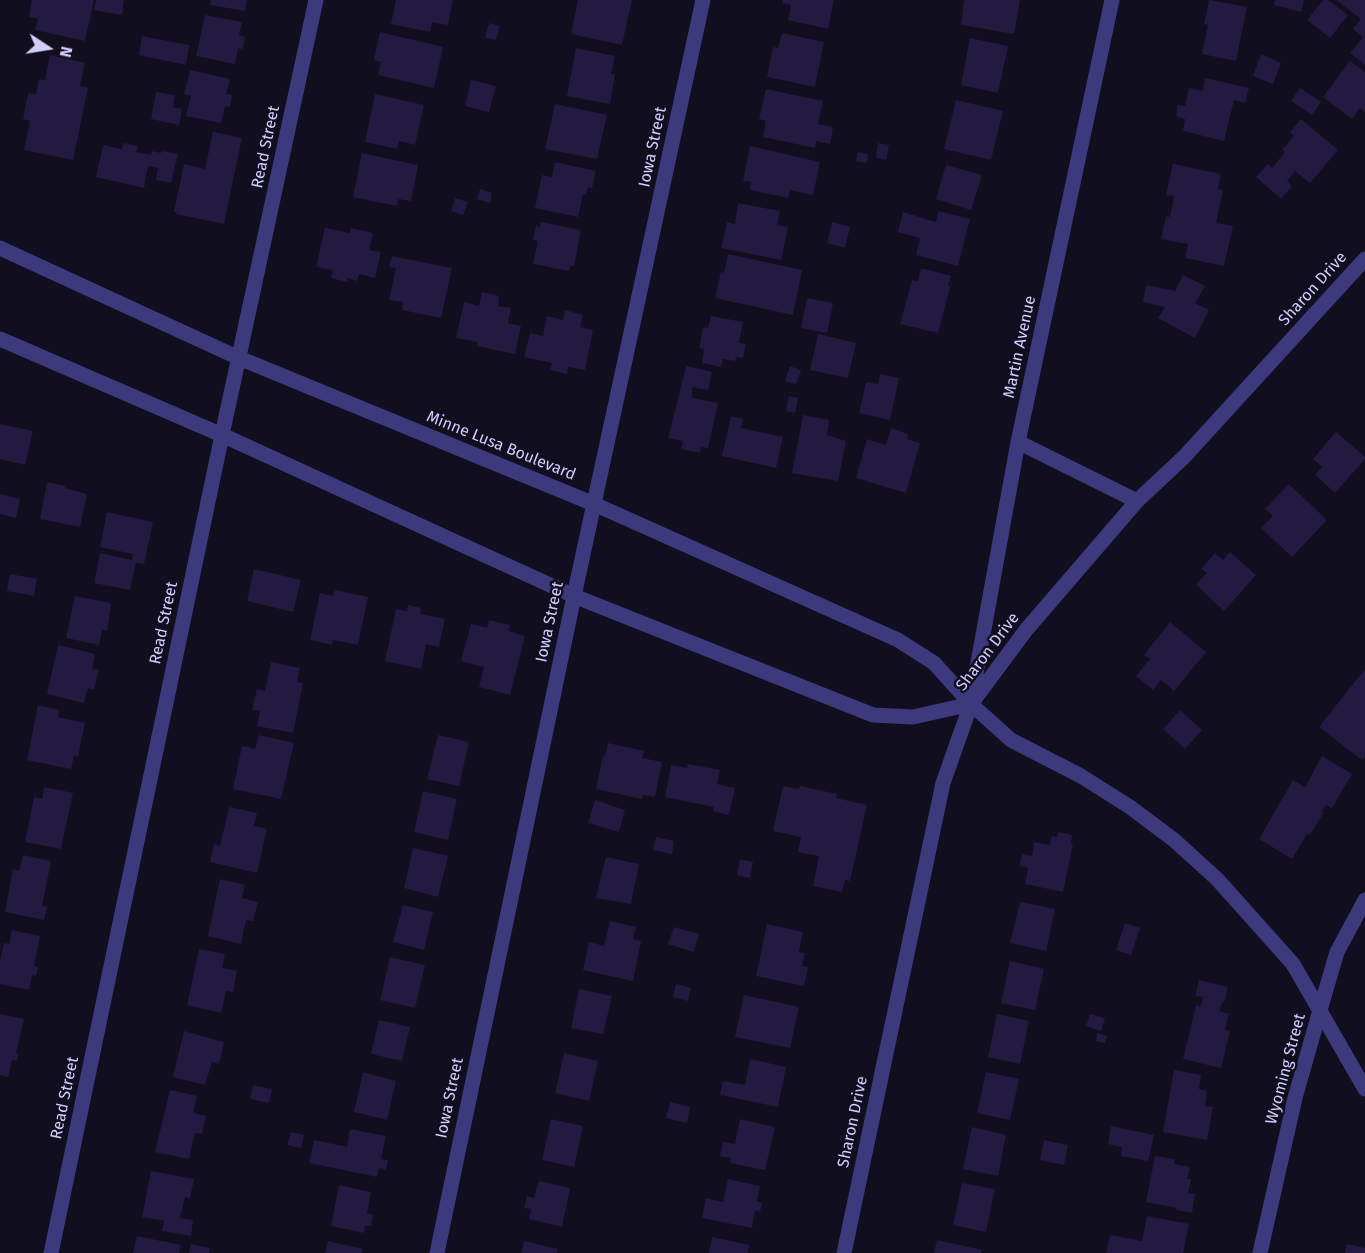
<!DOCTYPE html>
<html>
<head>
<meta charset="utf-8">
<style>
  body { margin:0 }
  #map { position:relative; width:1365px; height:1253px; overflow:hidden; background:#110e20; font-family:"Fira Sans",sans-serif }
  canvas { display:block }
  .north { position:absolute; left:18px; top:18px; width:60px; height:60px; -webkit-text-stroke:4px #110e20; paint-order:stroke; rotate:102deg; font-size:16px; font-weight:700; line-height:24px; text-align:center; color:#d3cffd }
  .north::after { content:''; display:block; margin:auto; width:21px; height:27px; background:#d3cffd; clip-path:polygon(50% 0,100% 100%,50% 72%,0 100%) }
</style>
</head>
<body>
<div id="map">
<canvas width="1365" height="1253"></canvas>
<div class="north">N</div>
</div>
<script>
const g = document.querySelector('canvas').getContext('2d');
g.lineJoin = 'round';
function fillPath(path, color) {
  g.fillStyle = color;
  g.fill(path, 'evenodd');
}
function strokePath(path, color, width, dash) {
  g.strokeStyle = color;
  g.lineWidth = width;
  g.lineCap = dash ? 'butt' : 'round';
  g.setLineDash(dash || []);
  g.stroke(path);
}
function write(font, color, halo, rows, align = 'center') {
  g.font = font + ' "Fira Sans",sans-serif';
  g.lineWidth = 5;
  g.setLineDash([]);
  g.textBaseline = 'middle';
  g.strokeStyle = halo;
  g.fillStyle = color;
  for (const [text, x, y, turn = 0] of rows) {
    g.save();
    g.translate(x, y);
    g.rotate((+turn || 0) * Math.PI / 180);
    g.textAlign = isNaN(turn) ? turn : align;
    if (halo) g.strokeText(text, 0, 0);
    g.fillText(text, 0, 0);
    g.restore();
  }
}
const building = new Path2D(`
  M32 0H94L85 41 35 30 38 19 29 17Z
  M96 0H124L122 15 94 10Z
  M211 0H247L245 11 210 5Z
  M396 0H453L448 25 432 22 430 32 391 24Z
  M578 0H632L622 45 571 34Z
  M783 0H834L828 29 788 20 791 5 782 3Z
  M964 0H1020L1014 34 961 25Z
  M1209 0 1247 7 1236 61 1202 54 1208 25 1204 24Z
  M1275 0H1304L1301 12 1274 5Z
  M1323 0H1328L1348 15 1330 38 1307 20Z
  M1336 0H1365V65L1350 53 1363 37 1353 29 1361 19Z
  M205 15 242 22 239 35 245 37 243 49 238 48 235 64 196 56Z
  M489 23 500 26 496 40 485 38Z
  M380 32 443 47 434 88 378 75 381 62 374 60Z
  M782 33 824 42 815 87 767 77 773 47 778 48Z
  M142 36 189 45 186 65 139 55Z
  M970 38 1008 46 998 93 961 85Z
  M576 48 615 56 611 74H615L610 104 567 96Z
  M1261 54 1281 63 1273 84 1253 76Z
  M50 55 85 63 80 86 88 88 73 160 24 150 30 121 23 119 28 93 36 94 39 79 45 80Z
  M1350 61 1365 72V112L1360 108 1352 119 1323 97Z
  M190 70 230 79 226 94 232 95 230 107 225 106 221 123 186 116 191 96 184 94Z
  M1205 78 1249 88 1245 103 1234 100 1224 141 1183 131 1185 119 1176 116 1178 105 1185 106 1189 88 1203 91Z
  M471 80 496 86 489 112 465 106Z
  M1300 88 1321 102 1312 115 1291 101Z
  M766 89 823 101 818 124 833 127 830 144 816 141 815 148 763 137 766 121 759 119Z
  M156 92 175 95 173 107 182 109 179 125 151 119Z
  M375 94 424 105 415 145 399 141 397 149 365 142Z
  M956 100 1003 111 991 160 944 149Z
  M555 104 607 115 597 159 545 149Z
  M1301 119 1338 150 1310 183 1295 171 1287 181 1292 186 1281 199 1256 177 1268 164 1272 168 1285 152 1282 150 1294 136 1290 132Z
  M213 132 242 138 224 224 176 214 177 212H174L184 164 205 169Z
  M124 143 138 146 136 152 151 155 152 151 161 153 162 151 178 154 171 183 156 180 158 168 148 166 144 188 96 177 103 145 122 149Z
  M878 143 889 145 886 160 876 158Z
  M750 146 820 162 813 195 790 190 788 198 750 190 751 182 743 181Z
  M858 152 868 154 867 163 856 161Z
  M362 153 418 165 411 201 398 199 397 206 353 197Z
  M555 162 596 171 592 188 588 187 586 194H583L578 217 535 208 542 175 552 177Z
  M1173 164 1221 174 1218 189 1223 190 1216 223 1233 226 1224 266 1185 258 1188 244 1161 239 1166 216 1170 217 1174 196 1166 195Z
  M946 165 982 175 971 210 936 199Z
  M480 189 492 193 490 203 477 199Z
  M455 198 468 202 463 215 451 211Z
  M738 203 780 211 777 225 788 227 781 260 721 248 727 222 735 224Z
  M938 211 970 219 958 266 916 255 920 238 898 232 903 212 936 222Z
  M541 222 581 230 574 266H570L569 271 533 264 538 241 533 240 536 226 540 227Z
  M832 222 850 227 845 248 827 243Z
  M325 228 350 233 351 228 373 233 369 250 381 252 375 278 359 274 357 281 347 278V282L331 278 333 270 316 267Z
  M728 254 802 270 793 315 715 298 721 272 724 273Z
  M392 256 452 268 441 318 402 310 403 302 389 300 396 268 389 267Z
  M921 268 951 276 948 286 950 287 938 333 900 324 912 280 918 281Z
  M1183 275 1205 286 1195 303 1209 310 1195 338 1158 318 1165 307 1143 302 1146 285 1175 291Z
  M482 292 499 296 498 306 511 308 508 323 521 326 515 354 477 346V342L456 338 464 302 479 306Z
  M807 298 833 303 827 333 801 328Z
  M565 310 583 315 580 327 593 330 585 370 568 367 567 374 550 370 552 363 524 357 530 333 543 336 547 316 563 320Z
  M711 316 743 322 739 343 746 344 743 358 736 357 735 361 723 359 721 367 702 363 704 349 699 348 703 327 708 328Z
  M818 334 856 343 848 378 810 370Z
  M686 366 712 372 708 390 692 387V398L718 403 708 448 701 447 700 453 681 449 683 441 668 438Z
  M790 366 801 370 796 384 785 381Z
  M880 374 899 378 890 420 859 413 866 382 878 384Z
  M789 396 798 398 795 413 786 411Z
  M803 415 829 420 827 435 846 441 838 481 792 473Z
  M731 416 743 419 741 428 783 437 776 468 722 456Z
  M0 424 33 431 25 465 0 459Z
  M891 428 908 434 907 439 920 443 906 493 856 478 867 439 886 445Z
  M1336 432 1365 457V459L1335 493 1315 475 1322 467 1313 459Z
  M47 482 66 486 65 488 87 494 80 527 40 519Z
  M1289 484 1327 520 1292 557 1261 528 1273 516 1265 509Z
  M0 494 20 499 16 518 0 514Z
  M107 512 153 522 144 564 136 563 130 590 94 583 100 553 132 560 133 554 100 547Z
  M1230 552 1256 575 1224 611 1196 585 1207 573 1201 569 1215 553 1223 560Z
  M254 569 301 580 293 612 247 601Z
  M10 574 37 579 34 596 7 591Z
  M335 590 368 597 358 645 333 640 332 645 310 640 320 593 333 596Z
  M75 596 111 603 107 631 102 630 99 645 66 638Z
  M408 605 421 608 420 614 445 619 439 647 426 644 421 669 385 661 396 609 407 611Z
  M489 620 510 625 508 631 525 636 510 695 479 687 484 667 461 661 471 624 487 628Z
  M1170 622 1206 652 1174 691 1161 680 1153 690 1136 676 1150 659 1144 655Z
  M58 645 95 654 92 669 99 670 94 690 88 688 84 703 47 694Z
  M271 662 300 668 297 682 303 683 293 733 257 726 260 711 252 710 257 689 265 691Z
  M1365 669V757L1362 760 1319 727Z
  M38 705 59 710 58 717 85 723 78 757 74 756 71 769 27 760Z
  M1180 710 1202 730 1185 749 1163 729Z
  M259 735 294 743 281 799 233 789 242 746 255 749Z
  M438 735 469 742 459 786 427 779Z
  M608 743 644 751 642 758 662 762 655 797 643 795 642 799 596 789 603 756H605Z
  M1322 756 1352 774 1332 808 1326 805 1322 811 1324 812 1310 835 1307 834 1292 859 1259 839 1293 780 1305 787Z
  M688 764 720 770 717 784 735 788 729 815 713 811 714 807 665 797 671 765 687 768Z
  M783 786 799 789 800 786 837 794 836 798 867 805 850 881 845 880 842 892 813 886 819 856 798 852 801 837 773 831Z
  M44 787 73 793 61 849 25 842 34 797 42 799Z
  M423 791 457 799 448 840 414 832Z
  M595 800 625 810 619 832 588 823Z
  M229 807 257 813 254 826 267 829 257 873 210 862 214 844 220 846Z
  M1058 832 1072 835 1071 844H1073L1063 892 1025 884 1028 868 1019 866 1022 854 1032 856 1034 842 1050 845 1052 836 1057 837Z
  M656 837 674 841 672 854 653 850Z
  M413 848 448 856 438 897 404 888Z
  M23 855 51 861 42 906 47 907 44 920 5 912 13 869 19 871Z
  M606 857 639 864 631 904 596 898Z
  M740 859 753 862 750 878 737 875Z
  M220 879 245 885 242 898 258 902 253 921 246 920 241 944 208 936Z
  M1020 902 1055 909 1046 951 1010 943Z
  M403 905 433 912 424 950 393 942Z
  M610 921 636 927 633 939 641 941 633 981 583 970 589 942 604 946Z
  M1125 923 1140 928 1131 955 1116 950Z
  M767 924 803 932 799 952 805 953 802 966 808 967 804 986 756 976Z
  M674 927 699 934 694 952 668 944Z
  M12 930 40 936 34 966 38 967 36 976 32 975 29 990 0 984V962L4 943 9 944Z
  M199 949 225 954 222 968 237 971 233 992 226 991 221 1013 187 1005Z
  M390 957 425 965 415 1008 380 1000Z
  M1010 961 1044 969 1035 1010 1001 1003Z
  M1199 980 1228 987 1224 1003H1222L1219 1011 1229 1014 1225 1030 1230 1031 1221 1068 1183 1059 1196 1005 1201 1007 1203 997 1195 996Z
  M676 984 691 988 688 1001 673 997Z
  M579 989 612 996 603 1034 571 1028Z
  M744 995 799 1007 790 1048 735 1037Z
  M0 1014 24 1019 16 1053H18L17 1061 12 1060 8 1077 0 1075Z
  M997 1014 1029 1021 1020 1064 988 1057Z
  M1090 1014 1105 1018 1101 1031 1086 1026Z
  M379 1020 410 1027 402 1061 371 1054Z
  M184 1031 224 1042 219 1064 212 1062 205 1085 173 1077Z
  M1097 1033 1107 1036 1105 1043 1096 1041Z
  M564 1053 598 1061 589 1101 555 1093Z
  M750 1059 786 1067 778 1107 720 1095 723 1081 745 1085Z
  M1174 1070 1201 1075 1199 1089 1207 1091 1205 1106 1213 1107 1207 1140 1163 1132Z
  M363 1072 396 1081 387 1120 354 1112Z
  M986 1072 1019 1079 1010 1120 977 1113Z
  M253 1085 272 1089 269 1103 250 1099Z
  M170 1090 197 1096 193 1113 206 1116 202 1134 195 1133 189 1159 155 1152Z
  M670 1102 690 1107 687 1123 666 1118Z
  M551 1119 583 1126 574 1167 542 1160Z
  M740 1119 775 1127 765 1170 730 1163 731 1158 720 1156 723 1142 735 1144Z
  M1111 1126 1154 1135 1148 1161 1121 1156 1122 1147 1108 1144Z
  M972 1127 1006 1135 998 1176 963 1169Z
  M350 1129 386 1136 381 1159 388 1160 386 1170 379 1168 377 1177 309 1163 314 1140 347 1147Z
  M291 1132 304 1135 301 1148 287 1145Z
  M1044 1140 1068 1145 1064 1165 1040 1160Z
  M1155 1156 1175 1159 1174 1164 1190 1167 1187 1179H1191L1188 1193 1195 1194 1192 1213 1176 1210 1177 1208 1146 1202Z
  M151 1171 194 1179 190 1198 185 1197 180 1218 193 1220 191 1236 162 1231 164 1221 142 1217Z
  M728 1179 760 1186 757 1201 762 1203 760 1212 755 1210 752 1228 702 1218 706 1198 723 1202Z
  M539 1181 570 1188 562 1227 529 1219 531 1209 524 1208 527 1196 534 1198Z
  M962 1183 995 1189 986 1232 953 1225Z
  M339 1185 371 1192 367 1213 373 1215 371 1226 365 1225 364 1233 331 1226Z
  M1147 1216 1189 1224 1183 1253H1106L1110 1235 1142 1241Z
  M137 1236 181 1245 179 1253H133Z
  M712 1237 749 1245 748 1253H709Z
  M937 1240 982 1250 981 1253H934Z
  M328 1241 363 1249 362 1253H325Z
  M524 1241 558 1249 557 1253H521Z
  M191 1244 210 1248 209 1253H189Z
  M1347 1244 1365 1248V1253H1345Z`);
const minor = new Path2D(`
  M0 248 239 358 594 504 898 640 934 663 971 704 1011 740 1081 776 1130 807 1174 840 1217 879 1293 964 1365 1089
  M0 339 222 435 574 596 873 715 913 717 971 704
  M1018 442 1137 501
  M971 701 1018 442 1112 0
  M51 1253 222 435 316 0
  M437 1253 574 596 703 0
  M844 1253 943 783 971 704 1026 630 1137 501 1184 457 1365 259
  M1260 1253 1295 1098 1320 1010 1337 952 1365 900`);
const streetNames = [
  ["Read Street",266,147,-78],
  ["Iowa Street",653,147,-78],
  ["Sharon Drive",1313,289,-48],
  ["Martin Avenue",1020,347,-78],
  ["Minne Lusa Boulevard",501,446,22],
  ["Iowa Street",550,622,-78],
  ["Read Street",164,623,-78],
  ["Sharon Drive",988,652,-53],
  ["Wyoming Street",1286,1069,-75],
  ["Read Street",65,1098,-78],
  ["Iowa Street",450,1098,-78],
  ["Sharon Drive",853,1122,-78]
];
fillPath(building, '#221a40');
strokePath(minor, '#3c3a7d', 15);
write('16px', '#d3cffd', '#110e20', streetNames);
</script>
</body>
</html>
